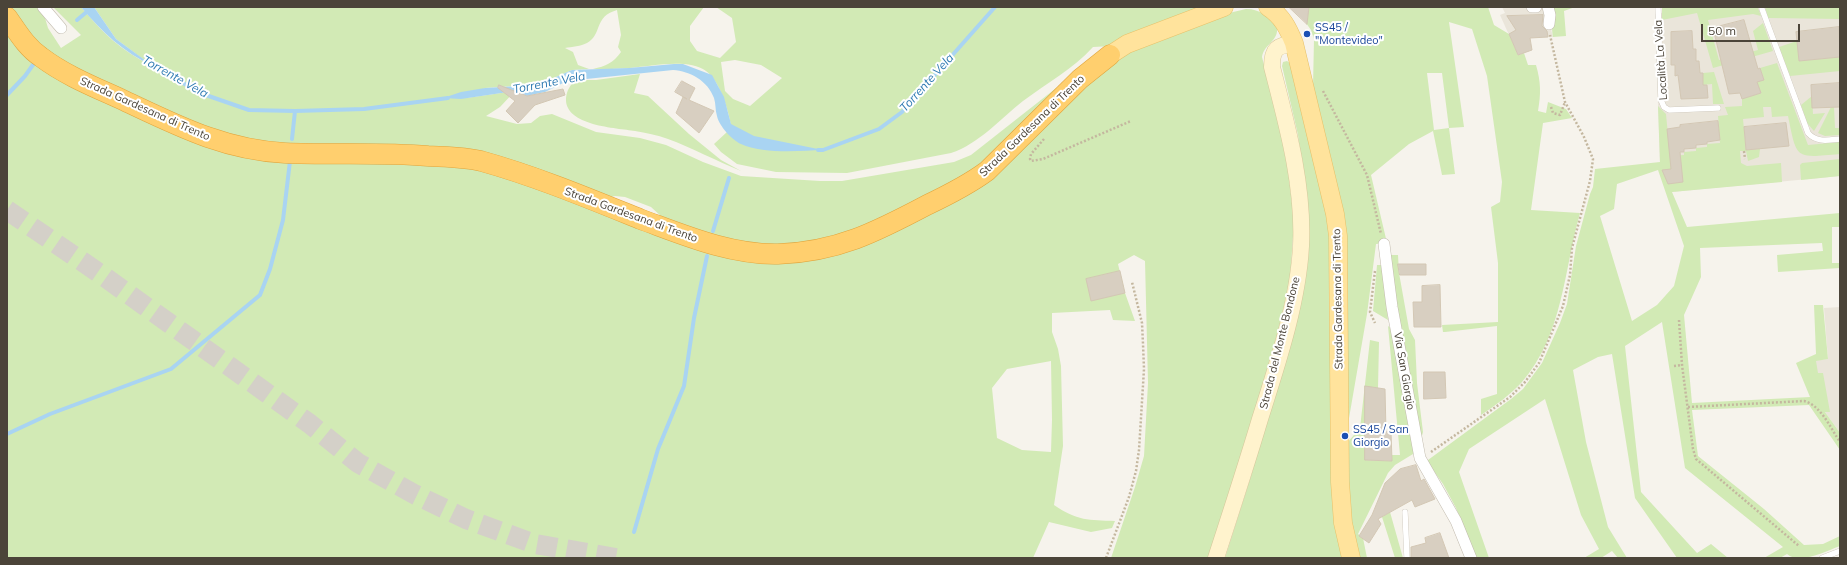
<!DOCTYPE html>
<html>
<head>
<meta charset="utf-8">
<style>
  body { margin:0 }
  #map { position:relative; width:1847px; height:565px; overflow:hidden; background:#f6f3ec; font-family:Mulish,sans-serif }
  canvas { display:block }
  .frame { position:absolute; inset:0; border:8px solid #4b4439; pointer-events:none }
  .scale { position:absolute; left:1701px; top:24px; width:99px; height:18px; box-sizing:border-box; border:2px solid #4b4439; border-top:0; padding-left:5px; font-size:12px; line-height:14px; white-space:nowrap; color:#4b4439; -webkit-text-stroke:3px #fff; paint-order:stroke }
</style>
</head>
<body>
<div id="map">
<canvas width="1847" height="565"></canvas>
<div class="frame"></div>
<div class="scale">50 m</div>
</div>
<script>
const g = document.querySelector('canvas').getContext('2d');
g.lineJoin = 'round';
function fillPath(path, color) {
  g.fillStyle = color;
  g.fill(path, 'evenodd');
}
function strokePath(path, color, width, dash) {
  g.strokeStyle = color;
  g.lineWidth = width;
  g.lineCap = dash ? 'butt' : 'round';
  g.setLineDash(dash || []);
  g.stroke(path);
}
function write(font, color, halo, rows, align = 'center') {
  g.font = font + ' Mulish,sans-serif';
  g.lineWidth = 4;
  g.setLineDash([]);
  g.textBaseline = 'middle';
  g.strokeStyle = halo;
  g.fillStyle = color;
  for (const [text, x, y, turn = 0] of rows) {
    g.save();
    g.translate(x, y);
    g.rotate((+turn || 0) * Math.PI / 180);
    g.textAlign = isNaN(turn) ? turn : align;
    if (halo) g.strokeText(text, 0, 0);
    g.fillText(text, 0, 0);
    g.restore();
  }
}
const residential = new Path2D(`
  M1502 7H1552L1553 17 1551 29 1553 37 1527 38 1529 51 1518 55 1500 15 1505 13Z
  M1695 7 1700 18 1760 7H1840V176L1672 192 1660 166 1655 14Z
  M1840 307V433L1825 412 1815 360 1828 359 1824 308Z`);
const green = new Path2D(`
  M8 7H39L45 18 48 28 61 48 81 35 53 7H81C101 31 122 52 151 65L116 39 94 7H704L690 26V41L697 51 720 58 736 42 732 18 716 7H1201L1112 46 1093 47C1073 69 1047 83 1023 101 1000 119 979 144 951 153L847 173 776 172 737 164 721 152 714 144 727 132H732C730 115 721 82 706 71 688 58 652 66 630 68 618 69 606 69 593 69 606 66 613 63 621 52L618 47 621 35 617 10C593 17 603 34 587 43 581 46 572 47 565 48L573 52 578 65 589 69 572 70 547 81 530 85 485 88 466 98 515 91 500 107 486 116 517 124 531 123 540 116 552 114 596 132 640 138 666 145 703 162 741 176 820 181H842L954 162 971 155 1079 70 971 173 854 231 802 243 759 245 722 240 663 218 651 207 625 197 615 196 607 198 546 175 274 144 216 134 68 67 27 34ZM735 60 761 65 782 78 750 106 733 99 725 91 721 62Z
  M1309 7H1488L1494 25 1509 34 1518 55 1524 53 1528 65H1536C1541 82 1541 94 1538 111L1546 113 1548 102 1566 109 1572 118 1543 123 1531 210 1580 213C1564 270 1563 335 1522 382 1510 395 1496 405 1481 415V399L1497 394V326L1445 332H1443L1442 325 1498 322V263L1491 207 1500 202 1502 182 1487 76 1472 29 1449 22 1464 127 1449 128 1455 174 1442 175 1433 131 1409 144 1371 175 1387 243 1376 244 1367 314 1348 424 1347 264 1313 87 1314 39 1311 30 1306 23ZM1427 73H1442L1449 128 1434 130Z
  M1552 7H1575L1564 11 1566 36 1553 37C1551 27 1553 17 1552 7Z
  M1662 7H1760L1758 8 1761 16 1753 14 1708 20 1719 60 1758 50 1753 31 1763 23 1773 51 1713 68 1697 13 1662 20Z
  M1765 7H1840V19L1768 18Z
  M1246 9C1261 9 1268 17 1277 27 1279 41 1264 44 1262 57L1286 151 1294 221 1290 281 1278 332 1263 385 1209 558H1111L1135 487 1144 456 1148 383 1145 261 1134 255 1118 264 1125 293 1135 321 1113 320 1110 310 1052 313V332L1058 349 1061 366 1063 446 1054 505C1077 521 1089 520 1115 521L1112 528 1091 532 1049 522 1033 558H7V26L31 58 201 141 484 170 693 245 841 252 1036 130 1124 52 1212 17ZM1051 361 1052 420 1051 452 1022 450 997 438 992 388 1007 369Z
  M1797 41 1799 61 1840 57V71L1790 76 1779 47Z
  M1287 61 1290 63 1330 219 1343 558H1225L1251 476 1290 336 1305 192 1298 135 1282 66 1283 62Z
  M1777 63 1808 145 1840 142V154C1795 158 1797 160 1788 116L1772 117 1771 107H1763L1764 117 1743 119 1746 150 1760 149 1759 157 1748 161 1746 151H1740L1741 163 1747 166 1781 163 1782 182 1672 192 1687 227 1840 213V227H1832V263H1840V268L1778 272 1777 255 1823 251 1822 243 1700 248 1701 277 1684 315 1692 403 1810 397 1796 363 1816 354 1814 305H1823L1828 359 1816 361 1818 373H1823L1830 412H1825L1840 433V450L1809 405 1692 410 1698 456 1764 509 1804 545 1823 544 1840 536V546C1826 551 1800 565 1787 554L1780 558H1764L1783 547 1685 468 1662 322 1625 346 1641 492 1697 553 1711 544 1728 558H1677L1635 498 1612 354 1598 357 1573 370 1586 442 1608 527 1627 558H1618L1612 551 1601 558H1584L1599 549 1581 515 1545 399 1469 449 1459 472 1489 558H1476L1456 508 1443 484 1426 460H1428L1511 399 1523 389 1542 363 1560 323 1567 304 1576 246 1590 194 1593 187 1595 169 1660 162 1658 106 1666 114 1670 156 1684 155V152L1696 151V148L1707 147V144L1720 143 1718 116 1728 115 1725 107 1742 106V99L1761 93 1757 82 1764 79 1760 68ZM1658 170 1684 246 1674 286 1657 305 1632 321 1600 216 1614 209 1617 184Z
  M1714 72 1724 104H1713L1712 84 1703 85V73Z
  M640 74 634 93 648 96 689 134 721 160 741 171C716 161 693 148 668 139 657 135 646 133 635 131 617 128 564 126 566 98 567 90 570 85 576 80H596Z
  M1812 96 1813 114 1825 113 1814 131 1807 123 1801 105Z
  M1831 107H1834L1835 128H1840V135L1825 136 1818 133Z
  M1840 159V176L1801 180 1800 165 1802 163Z
  M1389 255H1398L1399 273 1409 329 1415 340 1417 383 1423 432 1420 443Z
  M1377 265H1383L1388 320 1373 311Z
  M1388 326 1393 330 1414 451 1413 454 1395 465 1388 473 1358 534 1363 538 1367 558H1357L1350 530 1347 443 1360 428 1370 340 1379 342 1378 388 1365 387V460L1392 461V455H1400Z
  M1390 512 1403 558H1395L1382 517Z`);
const water = new Path2D(`
  M81 7H94L116 39 153 66C123 52 102 32 81 7Z
  M674 64H683L712 75 724 97 731 124 754 136 823 150C799 151 762 154 741 144 732 140 719 126 717 116 715 110 716 104 714 98 708 81 690 71 673 70L567 81 545 92 527 96 515 91 461 99 443 98 461 92 485 88 518 86 547 81 572 70 629 68Z`);
const stream = new Path2D(`
  M77 20 89 10
  M149 63 200 93 249 110 295 111 364 109 448 98
  M7 95 25 76 35 62
  M292 139 295 111
  M818 150H823L879 129 902 112 995 7
  M713 231 729 178
  M7 434 50 414 171 369 260 295 270 269 283 220 290 161
  M634 532 658 449 684 386 694 318 707 256`);
const building = new Path2D(`
  M1289 7H1309L1307 24Z
  M1543 15 1542 26 1547 31 1548 37 1530 38 1532 50 1518 55 1509 34 1516 30 1507 16Z
  M1744 20 1758 69 1760 68 1764 80 1757 82 1761 93 1742 99 1740 93 1729 94 1713 28Z
  M1839 27 1840 57 1799 61 1796 32Z
  M1692 31 1693 49H1696V61H1699L1700 73H1703V85H1707L1708 98 1681 99 1678 75 1675 76V65H1671V32Z
  M682 81 695 88 689 100 714 111 699 133 676 113 683 97 687 99 675 92Z
  M1840 83V107L1812 108 1811 85Z
  M499 85 527 96 563 89 565 95 535 105 518 123 506 111 515 101 498 88Z
  M1718 121 1720 140 1707 142V144L1696 145V148L1684 149V152H1680L1683 182 1668 184 1662 170 1671 169 1667 129 1680 127V125Z
  M1786 123 1789 146 1746 150 1744 127Z
  M1398 264H1426V275H1400Z
  M1120 271 1125 293 1091 301 1086 279Z
  M1440 285 1441 327H1414L1413 302H1422V286Z
  M1424 372H1445L1446 398 1424 399Z
  M1365 386 1385 389 1386 432H1391L1392 461 1365 460Z
  M1416 465 1421 481 1424 479 1435 499 1415 507 1412 500 1378 519 1381 524 1369 543 1359 536 1372 515 1385 483 1400 469Z
  M1440 533 1449 558H1411V547L1426 543 1425 538Z`);
const highwayTunnel = new Path2D(`
  M7 210 99 273 310 424 358 463 414 494 466 519 535 544 616 558`);
const path = new Path2D(`
  M1323 91 1367 175 1381 234
  M1551 107 1553 113 1560 115 1565 102
  M1044 139 1031 154 1030 159 1031 161 1043 159 1131 121
  M1744 151 1745 159
  M1375 271 1370 312 1375 323
  M1679 320 1682 365 1693 449 1696 459 1799 546
  M1674 366 1682 365
  M1688 407 1804 401C1821 405 1831 429 1840 442
  M1431 452 1510 397 1525 382 1539 363 1563 306 1570 275 1572 248 1590 181 1593 159 1584 137 1565 102 1550 35
  M1106 558 1129 497 1136 471 1139 450 1144 369 1143 344 1142 323 1132 282`);
const lane = new Path2D(`
  M1658 7 1661 100 1664 107 1669 110 1718 108
  M1762 9 1808 133C1817 143 1828 140 1840 139
  M1405 512 1407 558
  M1822 558 1840 551`);
const street = new Path2D(`
  M43 7 61 28
  M1532 7H1536
  M1548 7 1550 15 1549 24
  M1384 244 1392 307 1420 458 1456 521 1471 558`);
const secondary = new Path2D(`
  M1216 558C1231 512 1246 466 1260 419 1277 365 1298 303 1301 246 1304 185 1287 125 1272 67 1272 48 1277 46 1294 43`);
const primary = new Path2D(`
  M1268 7C1282 16 1288 28 1294 43L1335 214 1338 236 1340 482 1343 523 1351 558
  M1110 55 1127 44 1224 7`);
const highway = new Path2D(`
  M7 17C17 31 26 47 41 57 66 76 97 88 125 101 178 126 225 150 285 153 333 155 380 152 428 156 446 157 464 157 481 161 535 176 588 198 640 219 684 235 730 255 778 254 837 252 876 232 927 205 948 195 968 185 987 171L1080 79 1110 55`);
const markers = [
  [1307,34,4,"#1a4fb4"],
  [1345,436,4,"#1a4fb4"]
];
const transitNames = [
  ["SS45 /",1315,28],
  ["\"Montevideo\"",1315,41],
  ["SS45 / San",1353,430],
  ["Giorgio",1353,443]
];
const streetNames = [
  ["Località La Vela",1661,60,-94],
  ["Strada Gardesana di Trento",145,109,24],
  ["Strada Gardesana di Trento",1032,126,-44],
  ["Strada Gardesana di Trento",631,215,20],
  ["Strada Gardesana di Trento",1338,299,-91],
  ["Strada del Monte Bondone",1280,343,-76],
  ["Via San Giorgio",1404,371,80]
];
const waterNames = [
  ["Torrente Vela",175,77,29],
  ["Torrente Vela",549,83,-11],
  ["Torrente Vela",927,83,-48]
];
fillPath(residential, '#eae5da');
fillPath(green, '#d2eab5');
fillPath(water, '#a9d4f2');
strokePath(stream, '#a9d4f2', 4);
fillPath(building, '#d8cfc1');
strokePath(building, '#d3c7b4', 1);
strokePath(highwayTunnel, '#d4d0c8', 20, [20, 10]);
strokePath(lane, '#c2bbae', 6);
strokePath(street, '#c2bbae', 12);
strokePath(secondary, '#d6c79b', 17);
strokePath(primary, '#e6c16a', 19);
strokePath(highway, '#e0a43c', 21);
strokePath(path, '#c4b79f', 2.5, [2, 2]);
strokePath(lane, '#fff', 5.5);
strokePath(street, '#fff', 11);
strokePath(secondary, '#fff3cd', 16);
strokePath(primary, '#ffe39c', 18);
strokePath(highway, '#ffcf6e', 20);
for (const [x, y, r, color] of markers) {
  const dot = new Path2D();
  dot.arc(x, y, r, 0, 2 * Math.PI);
  g.fillStyle = color;
  g.fill(dot);
  strokePath(dot, '#fff', 1.5);
}
write('11px', '#164399', '#fff', transitNames, 'left');
write('11px', '#4b4439', '#fff', streetNames);
write('italic 12px', '#2e7ab2', '#fff', waterNames);
</script>
</body>
</html>
